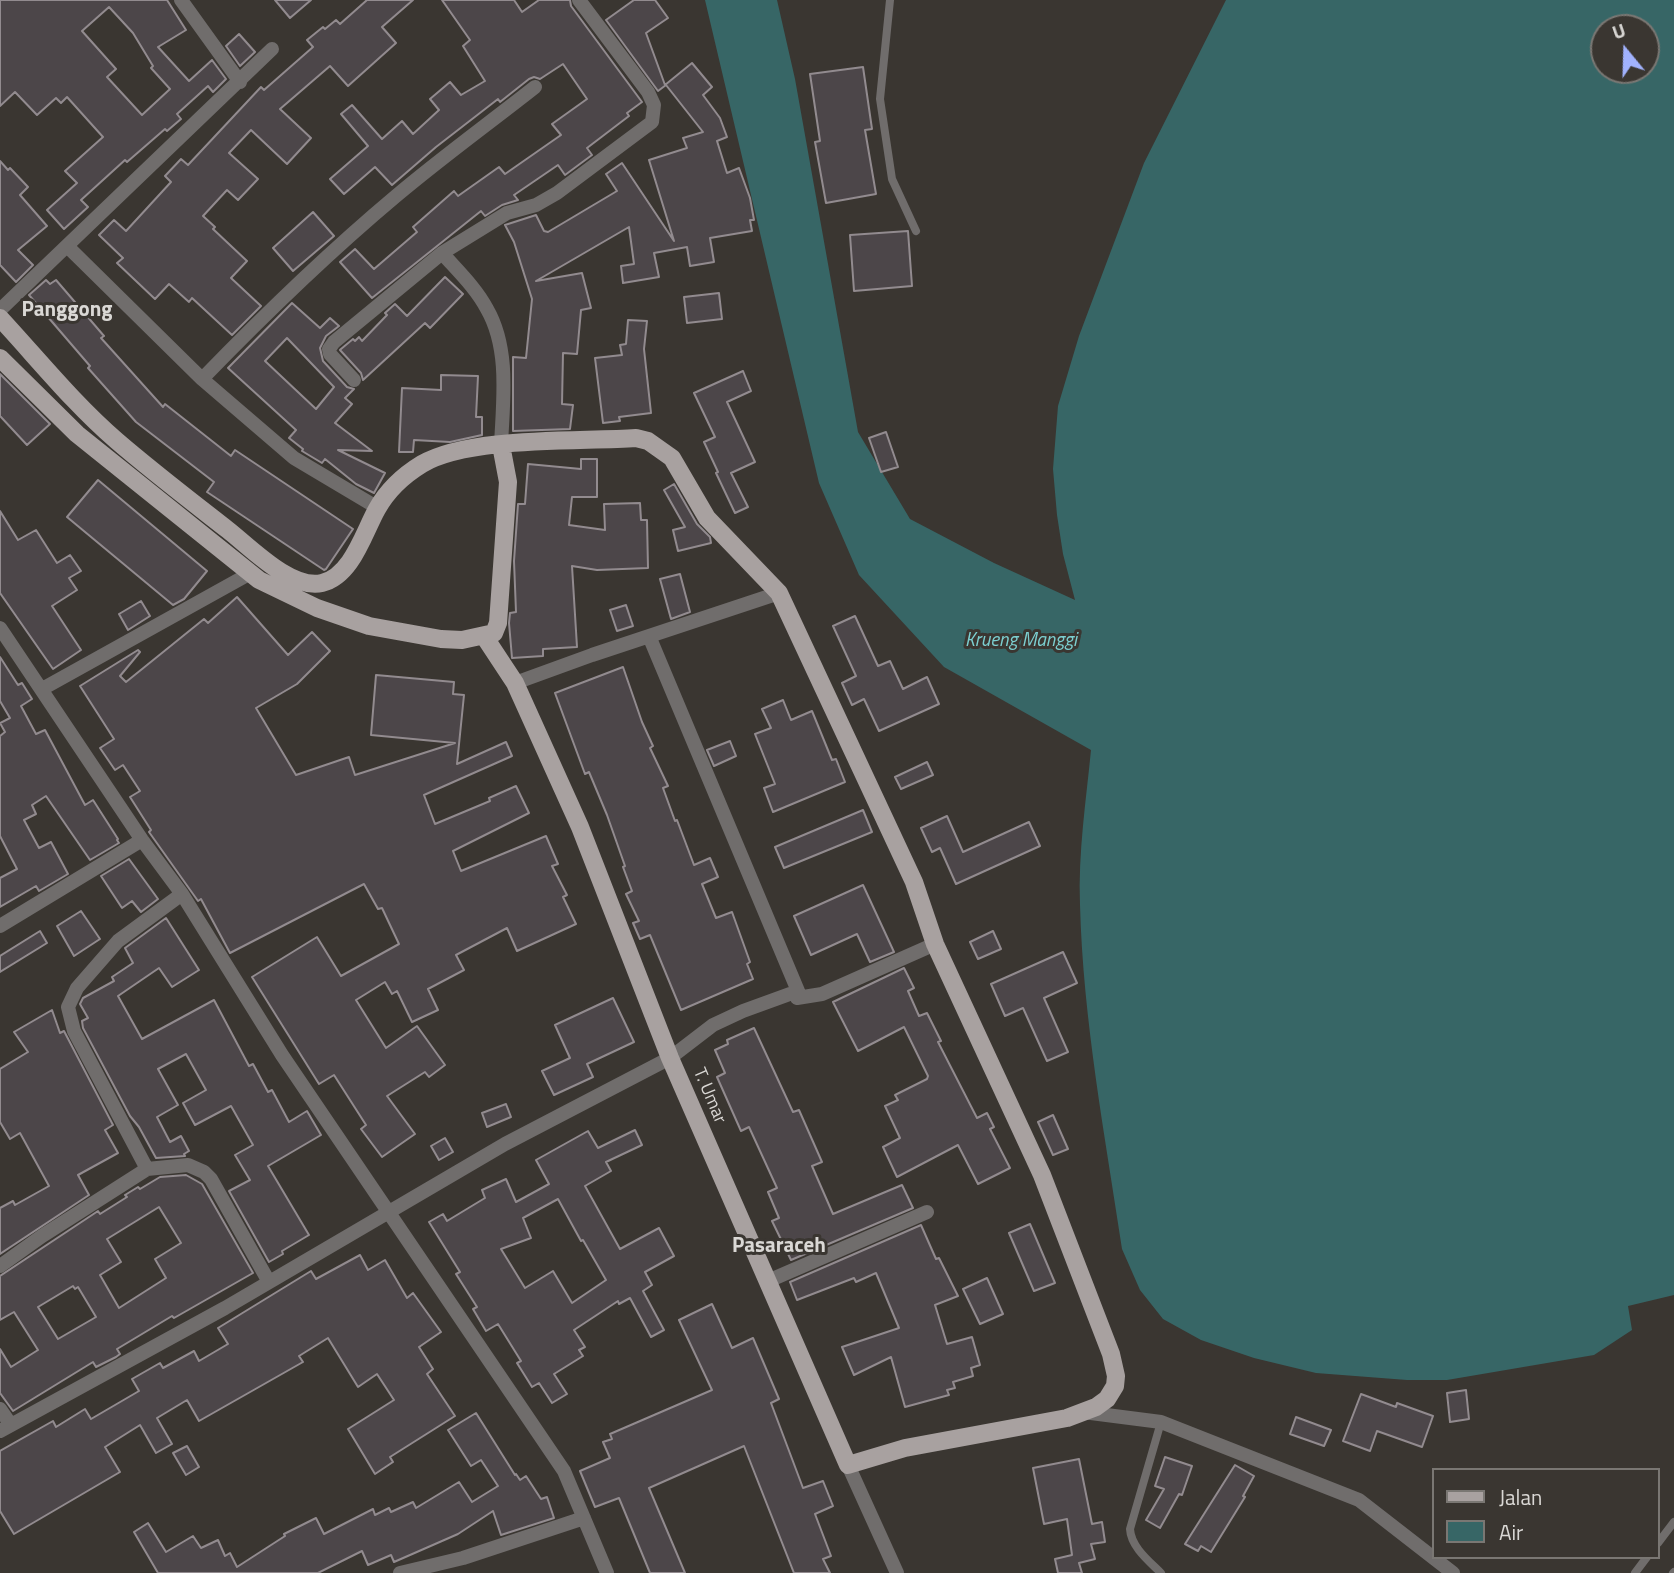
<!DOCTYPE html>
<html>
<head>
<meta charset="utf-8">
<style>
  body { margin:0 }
  #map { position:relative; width:1674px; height:1573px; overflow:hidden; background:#3a3631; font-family:"Titillium Web",sans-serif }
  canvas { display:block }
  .legend { position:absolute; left:1432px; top:1468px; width:228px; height:91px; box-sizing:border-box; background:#3a3631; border:2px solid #7a7773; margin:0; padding:9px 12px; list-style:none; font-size:21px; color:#dad8d5 }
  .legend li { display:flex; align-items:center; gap:14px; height:35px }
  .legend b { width:35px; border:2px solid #7a7773 }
  .north { position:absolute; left:1590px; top:14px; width:70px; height:70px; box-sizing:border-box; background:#3a3631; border:2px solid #7a7773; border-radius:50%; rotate:341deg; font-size:19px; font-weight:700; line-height:28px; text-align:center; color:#dad8d5 }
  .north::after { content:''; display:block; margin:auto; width:24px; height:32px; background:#a1b2fd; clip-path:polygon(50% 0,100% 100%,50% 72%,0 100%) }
</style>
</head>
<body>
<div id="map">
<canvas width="1674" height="1573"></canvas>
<ul class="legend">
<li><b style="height:9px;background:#a8a1a0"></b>Jalan</li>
<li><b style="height:19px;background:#376666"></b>Air</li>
</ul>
<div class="north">U</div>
</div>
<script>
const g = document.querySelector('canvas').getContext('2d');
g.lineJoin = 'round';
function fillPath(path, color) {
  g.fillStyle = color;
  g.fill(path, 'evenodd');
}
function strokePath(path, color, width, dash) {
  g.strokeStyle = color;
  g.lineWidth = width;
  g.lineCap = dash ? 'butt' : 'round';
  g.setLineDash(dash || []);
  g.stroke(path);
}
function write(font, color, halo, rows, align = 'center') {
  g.font = font + ' "Titillium Web",sans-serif';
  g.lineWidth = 6;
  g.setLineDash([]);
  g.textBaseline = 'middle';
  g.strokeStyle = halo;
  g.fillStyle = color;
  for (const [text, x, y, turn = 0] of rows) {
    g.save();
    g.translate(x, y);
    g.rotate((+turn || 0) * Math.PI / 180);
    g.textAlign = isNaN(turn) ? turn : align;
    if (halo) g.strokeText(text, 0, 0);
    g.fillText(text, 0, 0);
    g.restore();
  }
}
const water = new Path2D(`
  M705 0H777L795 79 858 432 910 519 994 563 1075 600 1063 554 1057 515 1053 469 1058 406 1079 336 1144 163 1226 0H1674V1295L1628 1306 1632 1330 1594 1355 1447 1380H1407L1316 1373 1254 1358 1201 1340 1163 1319 1140 1290 1122 1249C1105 1135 1083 1020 1080 905 1078 853 1086 801 1091 750L944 667 859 575 819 483ZM1604 28H1646V70H1604Z`);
const building = new Path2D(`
  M0 0H167L186 30 158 47 189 81 212 60 226 79 213 92 208 86 177 114 181 119 167 131 165 129 127 162 125 160 81 200 88 207 64 229 47 210 77 183 65 171 103 137 67 97 61 103 56 98 37 115 15 92 0 106ZM109 7 133 33 153 66 151 68 170 89 142 115 107 77 116 69 82 31Z
  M275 0H311L290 18Z
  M367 0H413L382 27 396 43 348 86 330 66 280 109 311 138 287 164 251 130 229 153 258 179 238 200 227 190 203 216 215 227 213 229 247 261 231 278 261 306 232 335 192 298 189 302 169 284 155 299 117 263 123 258 99 235 114 220 126 231 171 182 165 176 181 159 188 165 261 87 264 90 313 47 307 40 323 27 325 29 336 20 340 24Z
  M442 0H514L522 12 539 0H570L571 6 642 102 627 113 629 116 587 148 592 155 565 175 558 165 514 195 518 200 502 205 485 216 481 211 372 298 340 262 355 249 374 269 417 232 413 227 454 191 458 196 499 167 505 174 561 135 552 124 587 99 563 64 540 79 534 77 529 79 500 102 498 99 436 147 392 185 375 167 344 194 330 179 368 146 341 114 352 105 382 139 402 121 413 134 439 110 430 99 450 82 461 95 485 81 463 46 470 40Z
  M634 0H655L668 18 646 33 665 85 692 63 712 87 703 95 720 118 727 137 717 141 727 173 739 168 750 198 754 220H750L752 231 710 238 714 262 690 266 687 247 654 253 659 277 623 283 621 266 634 264 629 227 536 281 582 273 591 308 581 310 577 354 563 353 562 404 573 405 570 429 513 431V357L526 358 532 299 514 242 505 225 536 215 544 231 548 232 617 191 606 174 622 163 674 241 649 160 687 148 683 138 703 132 666 85 658 91 606 20Z
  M239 34 255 52 240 66 226 46Z
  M863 67 872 129 865 130 876 194 826 203 815 142 820 141 810 74Z
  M0 161 8 170 10 168 28 187 20 195 47 226 18 250 33 265 16 282 0 265Z
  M313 212 334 236 293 271 273 248Z
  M908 231 912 286 854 291 850 235Z
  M445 277 463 294 430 328 425 323 363 380 361 373 340 350 341 349 353 339 355 341 359 337 362 341 387 315 385 313 395 304 407 316Z
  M46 280 50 284 56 280 104 336 101 338 163 407 165 404 231 456 235 450 353 529 326 569 324 570 207 492 214 482 136 422 88 368 90 366 29 295Z
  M719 293 722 319 687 323 684 297Z
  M292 303 320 328 330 318 339 326 326 336 320 348 323 361 347 387 354 389 345 398 352 404 335 423 372 451 338 450 385 473 374 493 356 484 325 459 322 463 302 451 303 449 289 438 296 430 228 368ZM287 338 334 387 316 409 265 361Z
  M628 320 647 321 644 349 651 413 619 417 620 421 603 423 595 358 622 355 620 345 626 344Z
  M743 371 751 391 727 402 755 462 731 473 748 507 735 513 716 473 718 472 704 442 715 437 694 393Z
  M0 374 50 424 27 445 0 416Z
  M441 375 478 376 476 417H482V435L450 442 414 440 413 452H399L402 388 441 390Z
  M886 432 898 467 881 472 869 438Z
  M581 459H597V497H572L569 525 605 530 604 504 640 503 641 520H647L648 568 597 570 572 566 577 647 543 649V656L512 658 509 623 510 613 516 612 514 561 518 504H525L528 464 581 469Z
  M98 480 207 571 184 599 173 605 67 517Z
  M674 484 697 524 710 537 711 543 678 551 673 530 685 527 664 490Z
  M0 511 18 540 36 530 57 563 70 555 81 571 69 578 77 590 52 606 81 650 53 669 0 593Z
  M680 574 690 612 671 619 660 579Z
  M237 597 288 655 312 632 330 651 297 684 256 708 296 775 349 757 355 775 455 743 371 735 376 675 454 682 453 694 464 695 457 764 506 742 512 756 424 795 435 824 490 801 489 798 516 786 529 813 453 851 461 871 546 836 558 864 552 866 567 895 563 897 576 924 517 951 507 928 456 955 464 970 428 989 438 1010 412 1022 397 991 392 994 385 982 356 1000 386 1048 417 1026 445 1065 429 1077 425 1072 387 1096 415 1134 382 1157 361 1129 366 1125 334 1075 319 1084 252 977 317 937 341 976 399 944 382 908 378 909 364 884 230 953 201 899 198 901 149 832 151 830 130 797 140 791 123 765 115 770 100 748 114 739 80 686 138 650 140 652 120 676 126 682 204 619 208 623Z
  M141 601 150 616 128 630 119 614Z
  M626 605 633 626 617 631 610 610Z
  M855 616 878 666 890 661 903 689 927 677 939 704 879 731 864 699 852 705 842 683 856 676 833 626Z
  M0 657 18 685 22 683 32 699 21 706 36 734 45 730 85 805 93 800 118 839 117 840 119 843 90 860 46 796 32 805 36 814 24 820 39 848 51 842 68 874 39 891 36 886 0 907V878L17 869 0 836V736L5 732 0 723 10 718 0 701Z
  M623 667 642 722 653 746 650 748 668 786 663 788 675 821 677 820 694 865 710 858 718 877 702 884 716 918 732 912 750 962 747 964 753 979 681 1010 650 935 640 939 633 923 639 921 626 894 632 891 623 867 625 866 607 815 589 772 585 774 555 693Z
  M783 700 791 720 812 711 832 760 836 759 845 782 773 812 764 788 775 784 755 734 771 728 762 709Z
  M730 741 736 756 714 766 707 750Z
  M927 762 933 775 901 789 895 777Z
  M863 810 872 832 784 868 775 847Z
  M947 816 963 852 1029 822 1040 846 956 884 940 848 932 852 921 828Z
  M129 859 158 899 141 912 132 901 122 908 101 876Z
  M863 885 894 952 870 962 857 934 811 955 794 916Z
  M81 911 100 939 74 956 57 926Z
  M166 918 199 970 172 987 159 968 118 996 142 1039 214 1000 249 1066 253 1064 268 1092 272 1090 289 1122 307 1111 321 1135 268 1166 309 1235 282 1251 283 1254 269 1262 229 1191 250 1180 235 1155 253 1145 231 1106 195 1125 183 1103 206 1090 186 1054 158 1069 178 1105 157 1117 170 1142 181 1136 189 1151 184 1154 185 1156 156 1158 139 1127 130 1116 83 1028 82 1021 88 1018 80 1004 83 998 114 981 112 977 133 963 125 948Z
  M40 931 47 943 0 972V956Z
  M993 931 1001 949 978 959 970 942Z
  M1063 952 1077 983 1044 998 1068 1052 1047 1061 1023 1008 1005 1016 991 984Z
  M904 968 914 988 908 991 919 1016 927 1013 941 1041 938 1042 977 1118 987 1113 994 1127 990 1129 1010 1168 978 1184 958 1145 897 1177 883 1147 900 1138 885 1106 898 1100 895 1095 927 1079 928 1076 904 1027 858 1051 833 1002Z
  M613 998 634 1042 587 1064 593 1077 554 1095 542 1071 570 1058 555 1025Z
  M52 1010 60 1033 64 1031 113 1125 105 1130 118 1153 78 1175 89 1195 0 1254V1208L13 1201 15 1205 49 1186 20 1133 10 1139 0 1122V1069L28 1052 14 1032Z
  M754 1028 793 1112 799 1110 822 1162 812 1166 833 1214 902 1185 913 1208 791 1260 772 1221 779 1218 768 1192 777 1188 749 1127 741 1131 717 1077 725 1073 715 1050 728 1044 727 1040Z
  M506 1104 511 1117 487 1127 482 1113Z
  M1053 1115 1068 1149 1053 1155 1038 1122Z
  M635 1130 642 1145 606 1162 611 1171 585 1186 620 1249 659 1228 674 1256 645 1272 652 1285 643 1291 664 1330 651 1337 630 1298 619 1304 618 1301 574 1330 585 1347 579 1350 583 1356 554 1374 567 1394 552 1403 539 1383 532 1387 517 1363 521 1361 498 1324 486 1331 473 1309 477 1307 456 1274 460 1272 429 1222 443 1214 447 1221 485 1198 482 1190 506 1179 516 1202 549 1184 536 1160 588 1131 598 1148ZM558 1199 581 1241 583 1240 606 1280 572 1303 553 1271 525 1288 501 1249 531 1238 523 1218Z
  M445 1138 453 1152 439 1160 431 1146Z
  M186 1175 202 1184 253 1273 174 1318 172 1316 117 1349 120 1354 116 1357 96 1367 93 1362 13 1411 0 1393V1349L11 1367 38 1350 14 1312 0 1320V1276L98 1211 100 1214 127 1197 125 1195 138 1187 140 1189 160 1177ZM159 1207 181 1243 155 1259 166 1278 119 1308 100 1275 121 1262 107 1239ZM73 1286 75 1289 78 1287 96 1317 58 1339 38 1307Z
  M1030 1224 1055 1283 1034 1291 1009 1233Z
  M921 1225 936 1259 939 1258 958 1296 935 1305 947 1344 972 1337 980 1365 971 1368 973 1376 953 1382 955 1388 947 1390 949 1395 905 1407 891 1357 854 1375 842 1347 899 1328 876 1273 856 1282 854 1278 797 1300 790 1282Z
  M360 1255 368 1270 385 1260 407 1298 413 1293 441 1332 419 1347 433 1369 427 1374 455 1416 390 1457 393 1462 375 1474 348 1429 394 1400 377 1374 358 1387 328 1338 299 1356 303 1362 199 1421 187 1400 157 1418 172 1444 156 1453 140 1425 105 1447 120 1472 14 1534 0 1511V1451L53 1421 56 1427 85 1409 91 1419 139 1391 132 1379 160 1363 163 1368 194 1351 199 1361 228 1344 218 1328 311 1271 316 1279Z
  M987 1278 1003 1314 980 1324 963 1289Z
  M712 1304 732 1348 753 1338 779 1399 771 1403 803 1488 823 1481 833 1506 815 1514 831 1556 823 1559 830 1573H794L744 1446 649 1488 685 1573H650L619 1498 595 1507 580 1471 610 1458 603 1442 612 1439 610 1434 712 1390 679 1320Z
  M1466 1390 1469 1419 1450 1422 1447 1393Z
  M1361 1394 1396 1407 1397 1403 1433 1416 1422 1447 1377 1431 1370 1451 1343 1441Z
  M476 1413 515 1475 516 1474 520 1480 526 1476 541 1499 547 1497 554 1518 501 1535 493 1511 458 1534 394 1562 391 1555 368 1565 362 1551 318 1573H158L134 1532 148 1523 166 1552 193 1536 201 1548 218 1540 225 1556 230 1553 237 1567 285 1536 284 1534 316 1518 324 1534 373 1509 375 1515 389 1508 391 1512 413 1502 416 1508 459 1482 472 1502 498 1486 481 1460 471 1466 448 1430Z
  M1296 1417 1331 1430 1324 1446 1290 1434Z
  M187 1446 199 1467 186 1475 173 1453Z
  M1165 1457 1192 1466 1182 1495 1179 1494 1160 1528 1146 1520 1164 1489 1155 1486Z
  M1079 1459 1092 1524 1102 1522 1105 1542 1091 1544 1095 1559 1079 1563 1082 1573H1058L1055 1559 1072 1555 1067 1519 1044 1524 1033 1468Z
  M1235 1465 1254 1476 1243 1496 1245 1497 1211 1552 1201 1546 1198 1551 1185 1544Z`);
const service = new Path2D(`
  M890 0 880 99 892 179 916 231
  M1161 1422 1130 1529C1131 1547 1149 1561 1161 1573
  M1658 1543 1674 1522
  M1635 1573 1647 1557
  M1673 1573 1674 1572`);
const minor = new Path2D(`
  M181 0 240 82
  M68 247 202 379 294 458 378 508
  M442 253C458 271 476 288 487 309 510 349 503 401 501 445
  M0 310 272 49
  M202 379C264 315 328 253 396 196 441 158 488 124 535 87
  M354 380 330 354 329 349 334 342 442 253 507 213 536 205 557 193 652 122 654 105 648 92 579 0
  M0 628 142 840 182 894 282 1055 564 1471 607 1573
  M649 636 798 991
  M515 683 592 655 779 593
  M42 689 249 574
  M0 926 142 840
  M147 1169 74 1031 68 1007 77 988 118 941 182 894
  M0 1266 42 1236 147 1169 188 1165 204 1172 211 1179 269 1282
  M768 1281 927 1212
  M0 1409 11 1425
  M1083 1412 1161 1422 1359 1500 1453 1573
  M0 1431 225 1308 505 1144 670 1058 713 1025 743 1011 798 991 797 998 822 994 935 944
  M848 1465 897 1573
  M400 1573 463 1558 584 1518`);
const primary = new Path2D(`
  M0 318C38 359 74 404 117 441 153 472 191 501 228 530 251 548 291 590 322 583 352 576 364 532 377 509 387 491 404 475 422 464 470 436 579 442 636 438L648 441 672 458 707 518 779 593 914 882 935 944 1042 1175 1111 1354 1116 1376 1115 1386 1107 1399 1096 1407 1067 1418 905 1448 848 1465 670 1058 580 827 515 683 484 636
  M0 358 77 434 259 580 317 608 369 626 441 639 462 640 494 633 498 623 508 482 501 445`);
const streetNames = [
  ["T. Umar",709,1096,67]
];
const waterNames = [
  ["Krueng Manggi",1021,641]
];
const quarterNames = [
  ["Panggong",67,311],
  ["Pasaraceh",779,1247]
];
fillPath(water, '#376666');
fillPath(building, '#4c4649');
strokePath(building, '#928b8f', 2);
strokePath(service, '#706d6c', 8);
strokePath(minor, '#706d6c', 14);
strokePath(primary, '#a8a1a0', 18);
write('18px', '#dad8d5', '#3a3631', streetNames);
write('italic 19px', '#7ccfd0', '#3a3631', waterNames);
write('bold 21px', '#dad8d5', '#3a3631', quarterNames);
</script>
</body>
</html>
